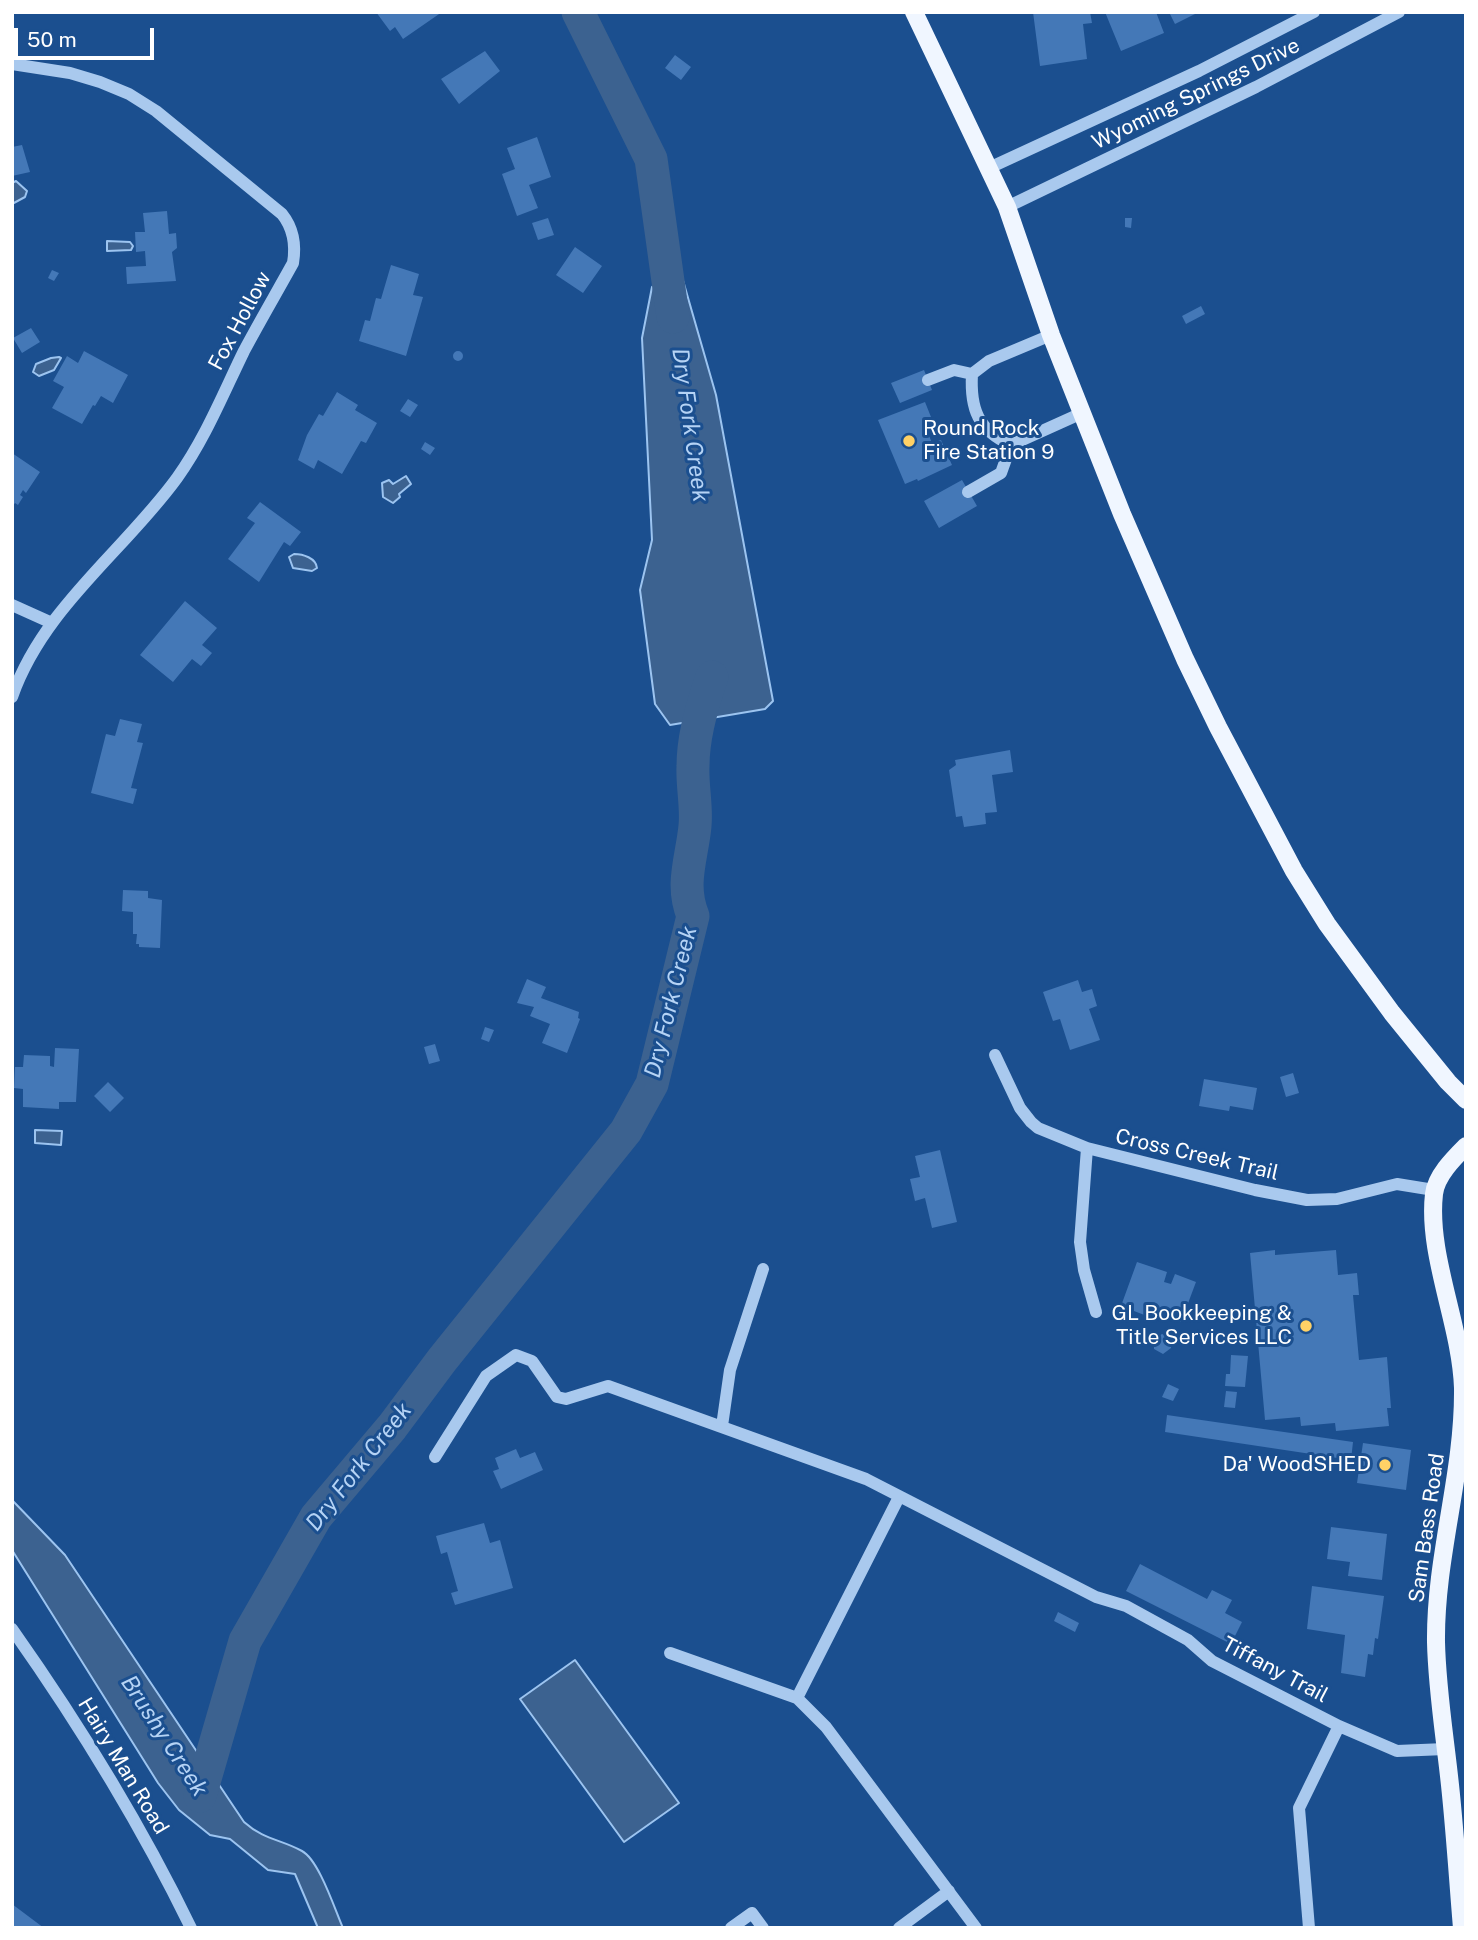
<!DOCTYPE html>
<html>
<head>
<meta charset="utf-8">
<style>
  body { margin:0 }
  #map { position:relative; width:1478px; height:1940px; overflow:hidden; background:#1b4f8f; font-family:"Public Sans",sans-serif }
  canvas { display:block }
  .frame { position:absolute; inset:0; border:14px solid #fff; pointer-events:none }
  .scale { position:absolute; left:14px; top:28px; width:140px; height:32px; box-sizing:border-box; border:4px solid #fff; border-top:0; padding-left:9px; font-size:21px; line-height:24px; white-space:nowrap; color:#fff; -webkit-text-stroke:5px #1b4f8f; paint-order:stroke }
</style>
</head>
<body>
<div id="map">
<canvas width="1478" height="1940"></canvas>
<div class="frame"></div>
<div class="scale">50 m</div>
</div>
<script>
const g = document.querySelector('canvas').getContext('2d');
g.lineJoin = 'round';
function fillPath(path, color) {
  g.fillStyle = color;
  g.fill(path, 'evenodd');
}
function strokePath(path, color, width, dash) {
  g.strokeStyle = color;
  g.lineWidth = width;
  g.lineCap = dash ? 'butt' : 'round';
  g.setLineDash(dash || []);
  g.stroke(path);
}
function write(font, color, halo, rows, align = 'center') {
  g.font = font + ' "Public Sans",sans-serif';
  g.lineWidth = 6;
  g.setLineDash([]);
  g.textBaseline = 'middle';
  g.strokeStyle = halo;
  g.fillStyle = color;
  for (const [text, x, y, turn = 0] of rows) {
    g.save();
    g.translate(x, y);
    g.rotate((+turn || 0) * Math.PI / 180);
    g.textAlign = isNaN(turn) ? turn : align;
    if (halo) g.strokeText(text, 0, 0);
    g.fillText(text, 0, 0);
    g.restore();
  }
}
const water = new Path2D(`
  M16 181 27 191 25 197 12 204V183Z
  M107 241 130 242 133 246 131 250 107 251Z
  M678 263 716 395 773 701 765 709 670 725 655 704 640 590 652 540 642 338 652 287Z
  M59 357 61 358 54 370 39 376 33 372 36 364 51 358Z
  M406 476 411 484 399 494 400 497 393 503 383 497 382 483 389 480 393 484Z
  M294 554C303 554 316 558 317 568L312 571 293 568 289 557Z
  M35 1130 62 1131 61 1145 35 1143Z
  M12 1500 65 1555 244 1822C264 1840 280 1839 302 1851 319 1860 335 1910 343 1928H318L295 1874 268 1870 230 1839 210 1835 179 1810 158 1783 12 1550Z
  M575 1660 679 1803 624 1842 520 1699Z`);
const river = new Path2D(`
  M578 12 651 159 673 317
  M200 1796 245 1641 316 1517 392 1427 442 1360 626 1131 652 1084 693 916C680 884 692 858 695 826 697 806 692 786 693 766 693 736 702 705 712 677`);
const building = new Path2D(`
  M376 12H442L403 39 395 27 390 31Z
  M1033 12H1090L1092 23 1083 24 1087 59 1040 66Z
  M1105 12H1156L1164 33 1121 51Z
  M1169 12H1199L1175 24Z
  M485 51 500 71 459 104 441 79Z
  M675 55 691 67 681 80 665 68Z
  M537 137 551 177 529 185 538 208 517 216 502 174 515 169 507 148Z
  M22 145 30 172 12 176V147Z
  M167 211 169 234 176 233 177 248 172 252 176 281 127 284 126 267 146 266 145 251 136 252 135 232H145L143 213Z
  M548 218 554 235 538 240 532 223Z
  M1125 218H1132L1131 228 1125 227Z
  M575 247 602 266 583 293 556 275Z
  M391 265 419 274 413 295 423 297 406 356 359 341 365 320 370 321 376 298 381 299Z
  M52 270 59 273 54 281 48 278Z
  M1201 306 1205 314 1186 324 1182 316Z
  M31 328 40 342 22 353 13 338Z
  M453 356a5 5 0 1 1 10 0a5 5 0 1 1-10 0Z
  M84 351 128 375 113 403 101 396 95 406 93 405 82 424 52 408 64 387 53 381 67 356 78 363Z
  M924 370 932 390 900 403 891 383Z
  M337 392 358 405 355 410 377 423 366 443 361 441 342 474 318 460 314 469 298 460 307 435 319 414 323 416Z
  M408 399 418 405 410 417 400 411Z
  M925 402 933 422 925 426 932 443 941 440 952 465 918 481 917 479 905 484 878 420Z
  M425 442 435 448 430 455 421 449Z
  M12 453 40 472 26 493 23 490 20 495 23 497 18 505 15 503 12 507Z
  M962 480 977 506 939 528 924 501Z
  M260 502 301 532 290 546 284 542 259 582 228 559 255 523 247 518Z
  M185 601 217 628 202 645 212 653 201 666 192 659 173 682 140 655Z
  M120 719 142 724 137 742 143 743 131 788 137 789 133 804 91 793 106 734 115 736Z
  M1010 750 1013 772 992 775 997 812 985 813 986 824 964 827 962 816 956 817 949 770 956 765 955 760Z
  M123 890 148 891V898L162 900 160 948 139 947V944H136L137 934H133V912L122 911Z
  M527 979 546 987 541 998 579 1012 578 1018 580 1019 567 1053 542 1043 550 1024 530 1016 534 1007 517 1003Z
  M1078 980 1082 992 1092 989 1097 1006 1089 1009 1100 1040 1070 1050 1060 1019 1053 1021 1043 992Z
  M485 1027 494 1030 489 1042 481 1039Z
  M435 1044 440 1061 429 1064 424 1047Z
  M55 1048 79 1049 76 1102H59V1109L23 1107V1089L14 1088 15 1067H23L24 1055 50 1056V1066L54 1067Z
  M1293 1073 1299 1093 1286 1097 1280 1077Z
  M1204 1079 1257 1088 1253 1110 1230 1106 1229 1111 1199 1106Z
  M108 1082 124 1098 110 1112 94 1096Z
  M940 1150 957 1222 932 1228 925 1198 915 1201 910 1179 920 1177 915 1156Z
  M1275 1250V1255L1336 1250 1338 1275 1357 1273 1359 1295H1353L1359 1360 1387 1357 1391 1408H1387L1389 1426 1336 1431 1335 1423 1301 1426 1300 1417 1265 1420 1250 1253Z
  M1137 1262 1167 1272 1164 1282 1171 1284 1175 1274 1196 1282 1181 1322 1149 1310 1147 1316 1121 1306Z
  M1162 1334 1171 1338V1348L1163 1354 1154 1349V1339Z
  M1231 1355 1248 1356 1245 1387 1225 1386 1226 1374H1230Z
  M1168 1384 1179 1389 1173 1401 1162 1397Z
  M1226 1391 1237 1392 1235 1408 1224 1407Z
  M1167 1415 1353 1442 1351 1460 1165 1432Z
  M1363 1443 1411 1450 1406 1490 1357 1483Z
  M516 1449 520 1458 535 1452 543 1470 501 1489 493 1471 499 1469 495 1458Z
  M484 1523 490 1543 500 1540 513 1588 455 1605 451 1593 458 1591 447 1552 441 1554 436 1536Z
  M1331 1527 1387 1534 1382 1580 1348 1576 1350 1562 1327 1559Z
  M1140 1564 1207 1599 1212 1590 1232 1600 1225 1613 1242 1622 1231 1644 1126 1591Z
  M1312 1586 1384 1596 1378 1639 1375 1638 1373 1655 1368 1654 1365 1677 1341 1673 1345 1635 1307 1629Z
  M1058 1612 1079 1623 1075 1632 1054 1621Z
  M12 1904 44 1928H12Z`);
const minor = new Path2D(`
  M12 64 70 73 100 82 129 94 156 111 282 214C294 229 296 245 293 263 277 292 260 321 244 351 223 394 205 439 177 478 124 551 43 608 12 697
  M989 168 1199 71 1314 12
  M1007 207 1256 87 1399 12
  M1051 335 989 361 972 374C970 409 978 430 1011 445L1082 413
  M928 380 954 370 972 374
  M968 492 1001 473 1011 445
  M12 605 52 623
  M995 1055 1020 1108 1031 1122 1038 1128 1087 1148 1255 1190 1307 1200 1337 1199 1397 1184 1434 1190
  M1087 1148 1080 1242 1084 1270 1096 1312
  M722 1426 730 1370 763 1269
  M435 1457 486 1376 516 1355 532 1361 557 1397 566 1399 608 1386 866 1479 1096 1597 1126 1606 1188 1640 1212 1661 1339 1726 1397 1751 1445 1749
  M12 1629C79 1724 140 1823 191 1928
  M670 1653 797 1698 826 1727 976 1928
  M797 1698 899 1497
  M731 1928 752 1913 763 1928
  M899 1928 949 1891
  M1309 1928 1299 1808 1339 1726`);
const major = new Path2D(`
  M914 12 1007 207 1051 335 1122 514 1185 659 1218 727 1294 871 1327 924 1392 1013 1448 1082 1466 1100
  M1462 1928C1458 1880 1455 1832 1450 1785 1445 1737 1437 1690 1436 1642 1435 1556 1464 1474 1463 1388 1461 1325 1427 1255 1434 1194 1436 1176 1453 1159 1466 1146`);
const markers = [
  [909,441,7,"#ffd166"],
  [1306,1326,7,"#ffd166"],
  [1385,1465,7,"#ffd166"]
];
const streetNames = [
  ["Wyoming Springs Drive",1196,94,-26],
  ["Fox Hollow",240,321,-62],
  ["Cross Creek Trail",1197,1155,13],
  ["Sam Bass Road",1427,1528,-82],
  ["Tiffany Trail",1275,1670,28],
  ["Hairy Man Road",123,1766,59]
];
const poiNames = [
  ["Round Rock",923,429,"left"],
  ["Fire Station 9",923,453,"left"],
  ["GL Bookkeeping &",1292,1314],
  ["Title Services LLC",1292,1338],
  ["Da' WoodSHED",1371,1465]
];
const waterNames = [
  ["Dry Fork Creek",690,425,82],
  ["Dry Fork Creek",671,1002,-76],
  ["Dry Fork Creek",359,1467,-52],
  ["Brushy Creek",164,1736,57]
];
fillPath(water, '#3c6290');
strokePath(water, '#9cc4f0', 2);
strokePath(river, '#3c6290', 33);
fillPath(building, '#4478b7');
strokePath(minor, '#a9c9ee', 12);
strokePath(major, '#f0f6ff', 18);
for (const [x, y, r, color] of markers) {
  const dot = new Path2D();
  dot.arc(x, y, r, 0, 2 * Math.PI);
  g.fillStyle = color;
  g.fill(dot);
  strokePath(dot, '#1b4f8f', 2.5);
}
write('21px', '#fff', '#1b4f8f', streetNames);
write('21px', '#fff', '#1b4f8f', poiNames, 'right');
write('italic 23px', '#b5d3f5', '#1b4f8f', waterNames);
</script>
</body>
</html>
